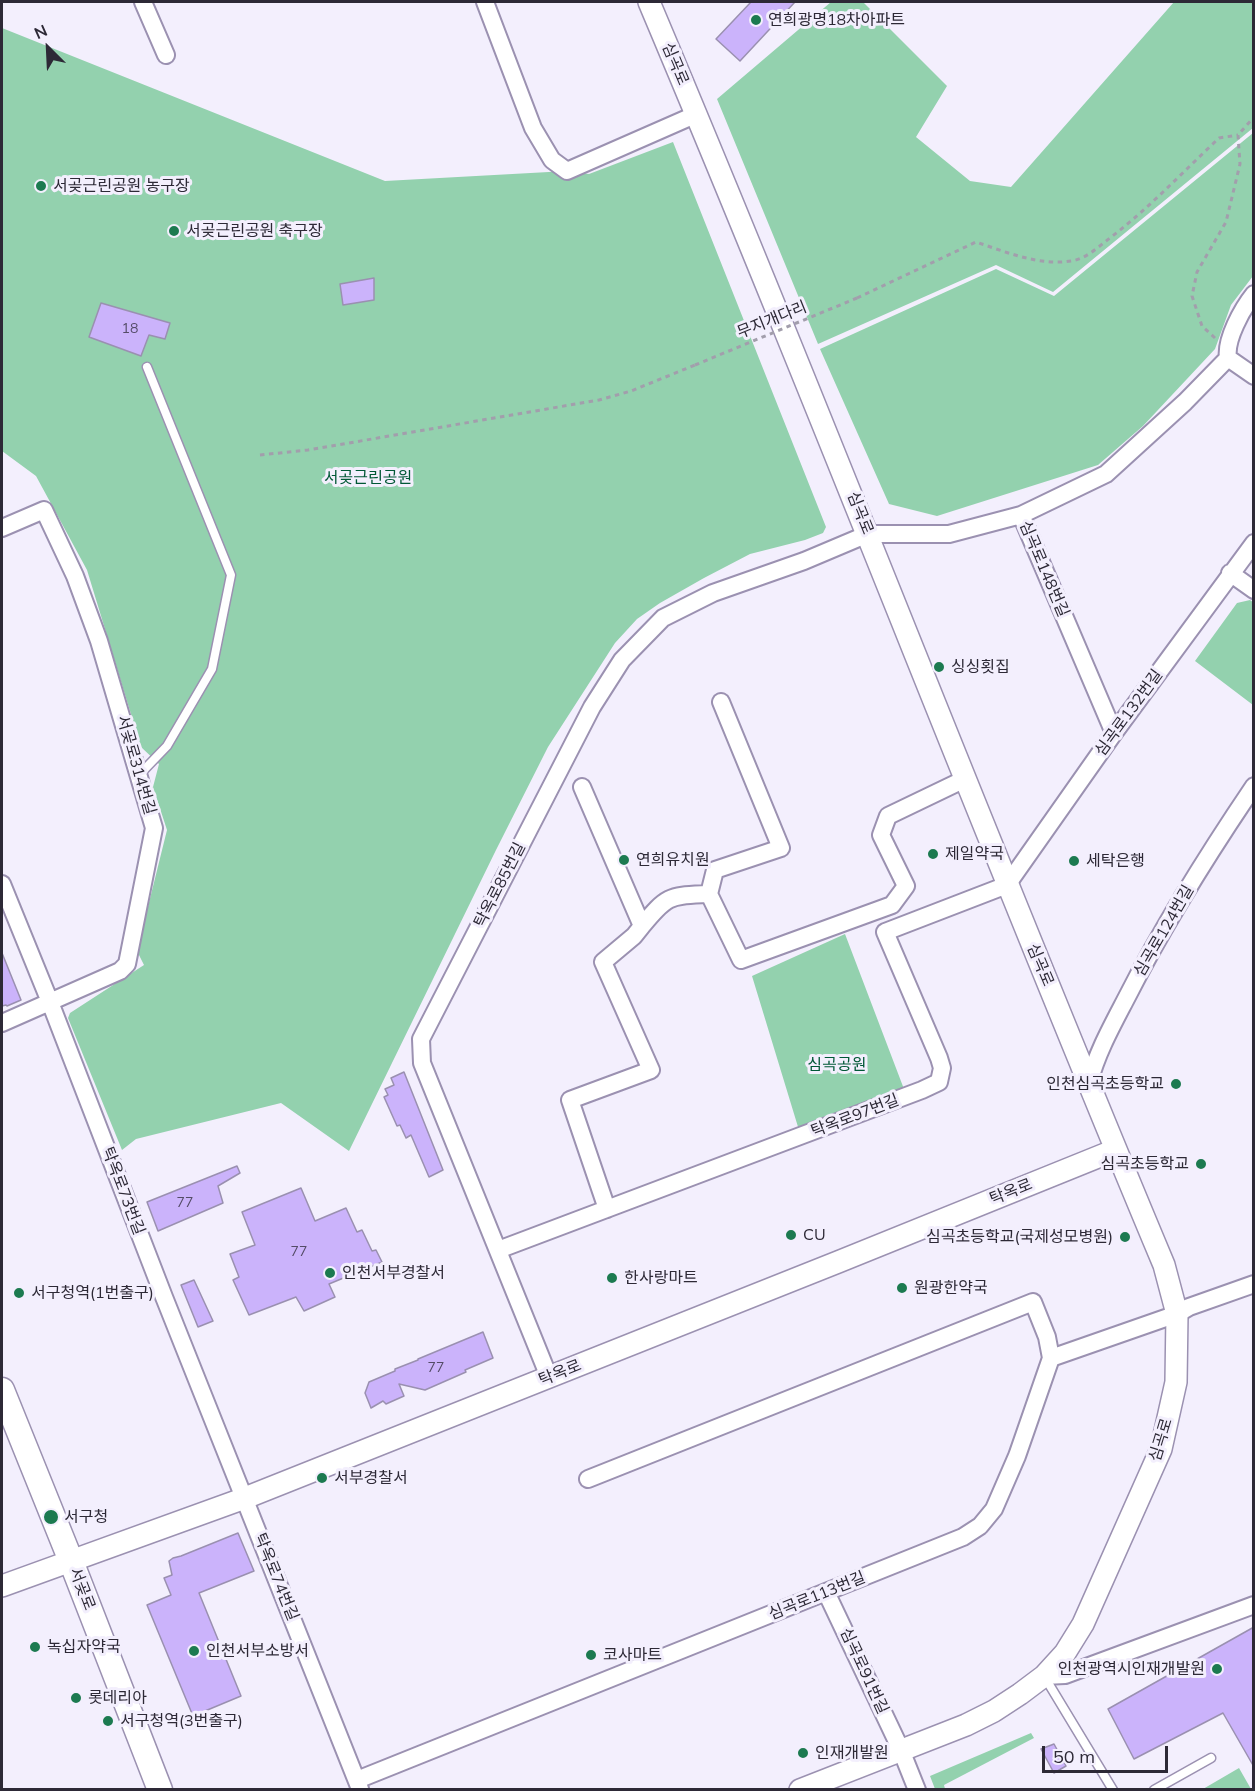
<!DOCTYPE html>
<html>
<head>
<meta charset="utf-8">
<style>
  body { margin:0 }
  #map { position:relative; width:1255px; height:1791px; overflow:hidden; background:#f3effd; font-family:Mulish,sans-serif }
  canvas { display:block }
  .frame { position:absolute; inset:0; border:3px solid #2d2936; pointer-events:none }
  .north { position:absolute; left:18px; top:18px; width:60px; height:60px; -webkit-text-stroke:4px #f3effd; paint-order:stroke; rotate:336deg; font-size:16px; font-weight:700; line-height:24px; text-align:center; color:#2d2936 }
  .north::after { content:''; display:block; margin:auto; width:21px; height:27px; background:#2d2936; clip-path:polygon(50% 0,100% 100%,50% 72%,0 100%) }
  .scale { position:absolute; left:1042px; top:1746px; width:126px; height:27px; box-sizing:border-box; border:3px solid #2d2936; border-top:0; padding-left:8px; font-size:18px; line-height:21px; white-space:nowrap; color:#2d2936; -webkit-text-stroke:4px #f3effd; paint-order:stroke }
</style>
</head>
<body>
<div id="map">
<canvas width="1255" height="1791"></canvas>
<div class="frame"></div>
<div class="north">N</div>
<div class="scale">50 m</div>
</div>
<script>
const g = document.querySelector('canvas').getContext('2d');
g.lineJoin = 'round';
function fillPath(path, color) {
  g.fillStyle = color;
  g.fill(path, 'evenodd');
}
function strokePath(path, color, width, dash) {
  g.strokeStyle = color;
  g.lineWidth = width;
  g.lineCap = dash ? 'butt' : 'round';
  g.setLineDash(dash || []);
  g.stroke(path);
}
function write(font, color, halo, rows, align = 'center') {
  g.font = font + ' Mulish,"Noto Sans KR",sans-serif';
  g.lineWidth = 6;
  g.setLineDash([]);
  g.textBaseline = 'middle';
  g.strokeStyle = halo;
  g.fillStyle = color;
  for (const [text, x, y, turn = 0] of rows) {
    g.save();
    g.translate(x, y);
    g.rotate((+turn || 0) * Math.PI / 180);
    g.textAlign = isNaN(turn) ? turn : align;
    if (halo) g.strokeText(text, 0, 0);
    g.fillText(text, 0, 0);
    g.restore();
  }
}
const green = new Path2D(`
  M831 2H863L947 86 916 137 970 181 1011 187 1174 2H1253V128L1053 292 996 265 818 344 717 99Z
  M2 28 385 181 567 171 589 174 673 142 826 527 823 533 805 540 750 554 704 578 660 603 637 619 615 643 548 747 496 850 349 1151 281 1103 136 1139 122 1150 68 1018 70 1013 144 965 137 951 167 830 153 787 159 764 141 747 87 570 36 476 2 451Z
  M1253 133V276L1231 305 1215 349 1143 426 1098 465 937 516 889 504 820 349 996 269 1054 296Z
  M1250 600 1254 603 1253 705 1195 661 1237 603Z
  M845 934 907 1097 802 1140 752 976Z
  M1031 1733 1034 1738 944 1785 945 1789H935L930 1776Z
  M1239 1768 1251 1789H1203Z`);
const building = new Path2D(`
  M751 2H795L740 61 716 39Z
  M374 278V300L343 305 340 284Z
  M101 303 170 323 165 339 149 335 141 356 89 337Z
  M2 953 21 1000 7 1006 6 1005 2 1006Z
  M404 1072 443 1170 429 1177 411 1135 406 1138 400 1125 397 1126 384 1097 388 1095 385 1089 394 1085 391 1078Z
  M237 1166 240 1173 218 1186 223 1203 158 1231 147 1202Z
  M301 1188 315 1221 346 1208 357 1232 362 1230 372 1251 376 1250 382 1262 329 1284 335 1297 304 1311 296 1297 249 1315 233 1280 239 1277 230 1254 255 1245 242 1212Z
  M194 1280 213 1321 198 1327 181 1285Z
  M483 1332 493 1358 465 1370 466 1372 425 1390 399 1384 404 1396 386 1404 383 1401 371 1408 365 1393 369 1382 395 1371V1369L418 1360V1359Z
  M238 1533 254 1571 199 1593 241 1696 193 1716 147 1605 171 1595 164 1578 172 1575 169 1561 173 1558 181 1556Z
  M1254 1627V1767L1223 1713 1134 1759 1108 1709Z
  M1054 1744 1066 1766 1054 1773 1041 1749Z`);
const path = new Path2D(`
  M857 298 976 242C1006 252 1039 266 1071 261 1086 259 1098 247 1110 238 1149 208 1183 172 1219 138L1238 135
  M1215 338 1202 326 1192 296 1197 272 1226 222 1240 164 1238 135 1254 117
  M260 455 308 450 599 400 631 391 695 365`);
const service = new Path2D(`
  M139 775 167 746 212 669 231 575 147 367
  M1044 1676 1113 1790
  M1154 1790 1211 1758`);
const minor = new Path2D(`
  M143 2 166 55
  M485 2 533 128 552 160 567 171 697 114
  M1254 294C1242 309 1225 340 1228 358L1254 376
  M1021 515 1114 733
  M2 528 44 510 75 576 99 641 154 828 127 964 120 971 2 1023
  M1230 573 1254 590
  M721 702 781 848 715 870 709 894 741 960 892 905 906 886 881 835 888 816 965 779
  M582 787 642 926 634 936 603 962 651 1070 570 1100 607 1209
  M2 884 50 1002 164 1297 360 1789
  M642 926C668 894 670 896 709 894
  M1089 1083C1097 1052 1113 1024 1128 995 1165 922 1208 854 1254 786
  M498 1250 922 1090 939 1082 942 1068 939 1058 885 932 1007 885 1114 733 1254 543
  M1051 1358 1177 1314 1189 1307 1254 1284
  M549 1377 422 1063 421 1039 592 707 622 660 663 618 713 593 804 561 868 534H949L1021 515 1106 474 1185 402 1228 358
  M826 1592 901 1750 917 1790
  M1044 1676 1065 1675 1254 1605
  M357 1780 963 1537 980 1526 994 1509 1017 1456 1051 1358 1047 1337 1033 1302 588 1479`);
const tertiary = new Path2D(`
  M649 2C826 421 988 846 1164 1265L1177 1314 1176 1382 1161 1449 1083 1624 1065 1653 1044 1676 1020 1694 994 1711 966 1725 800 1790
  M2 1586 245 1498 838 1262 1115 1150`);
const secondary = new Path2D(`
  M2 1390 71 1561 160 1790`);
const pathBridge = new Path2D(`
  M695 365 857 298`);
const markers = [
  [756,20,6,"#1c7a50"],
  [41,186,6,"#1c7a50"],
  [174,231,6,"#1c7a50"],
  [939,667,6,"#1c7a50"],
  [933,854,6,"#1c7a50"],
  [624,860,6,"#1c7a50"],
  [1074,861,6,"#1c7a50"],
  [1176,1084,6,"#1c7a50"],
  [1201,1164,6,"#1c7a50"],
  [791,1235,6,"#1c7a50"],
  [1125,1237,6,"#1c7a50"],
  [330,1273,6,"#1c7a50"],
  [612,1278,6,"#1c7a50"],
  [902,1288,6,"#1c7a50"],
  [19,1293,6,"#1c7a50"],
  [322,1478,6,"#1c7a50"],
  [51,1517,8,"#1c7a50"],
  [35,1647,6,"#1c7a50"],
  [194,1651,6,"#1c7a50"],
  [591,1655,6,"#1c7a50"],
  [1217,1669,6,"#1c7a50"],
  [76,1698,6,"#1c7a50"],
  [108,1721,6,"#1c7a50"],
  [803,1753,6,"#1c7a50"]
];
const numberNames = [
  ["18",130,329],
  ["77",185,1203],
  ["77",299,1252],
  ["77",436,1368]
];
const poiNames = [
  ["연희광명18차아파트",768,20],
  ["서곶근린공원 농구장",53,186],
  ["서곶근린공원 축구장",186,231],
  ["싱싱횟집",951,667],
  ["제일약국",945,854],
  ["연희유치원",636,860],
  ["세탁은행",1086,861],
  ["인천심곡초등학교",1164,1084,"right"],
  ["심곡초등학교",1189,1164,"right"],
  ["CU",803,1235],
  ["심곡초등학교(국제성모병원)",1113,1237,"right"],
  ["인천서부경찰서",342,1273],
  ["한사랑마트",624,1278],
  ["원광한약국",914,1288],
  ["서구청역(1번출구)",31,1293],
  ["서부경찰서",334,1478],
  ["서구청",64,1517],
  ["녹십자약국",47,1647],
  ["인천서부소방서",206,1651],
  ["코사마트",603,1655],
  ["인천광역시인재개발원",1205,1669,"right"],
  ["롯데리아",88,1698],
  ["서구청역(3번출구)",120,1721],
  ["인재개발원",815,1753]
];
const streetNames = [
  ["심곡로",675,64,67],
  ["무지개다리",772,320,-22],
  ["심곡로",860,513,68],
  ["심곡로148번길",1044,569,67],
  ["심곡로132번길",1129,713,-54],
  ["서곶로314번길",136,765,74],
  ["탁옥로85번길",500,885,-63],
  ["심곡로124번길",1164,931,-60],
  ["심곡로",1040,965,67],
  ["탁옥로97번길",855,1116,-21],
  ["탁옥로73번길",123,1191,69],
  ["탁옥로",1011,1192,-22],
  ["탁옥로",560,1373,-22],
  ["심곡로",1161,1440,-73],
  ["탁옥로74번길",276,1577,68],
  ["서곶로",82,1589,69],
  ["심곡로113번길",817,1596,-22],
  ["심곡로91번길",864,1671,65]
];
const parkNames = [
  ["서곶근린공원",368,478],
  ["심곡공원",837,1065]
];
fillPath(green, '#93d1ae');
fillPath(building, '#cbb3fb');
strokePath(building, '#9a90b0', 1.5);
strokePath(service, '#9b91b1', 11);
strokePath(minor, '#9b91b1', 20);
strokePath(tertiary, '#9b91b1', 24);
strokePath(secondary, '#9b91b1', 27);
strokePath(path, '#a29eac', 3, [4.5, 4.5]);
strokePath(service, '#fff', 8);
strokePath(minor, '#fff', 16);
strokePath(tertiary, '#fff', 21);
strokePath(secondary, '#fff', 24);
strokePath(pathBridge, '#a29eac', 3, [4.5, 4.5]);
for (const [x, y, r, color] of markers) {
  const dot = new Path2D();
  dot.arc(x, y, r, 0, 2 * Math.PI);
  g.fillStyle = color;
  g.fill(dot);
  strokePath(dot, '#f3effd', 2);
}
write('14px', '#544c67', null, numberNames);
write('16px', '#2d2936', '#f3effd', poiNames, 'left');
write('16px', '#2d2936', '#f3effd', streetNames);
write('16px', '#005836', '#f3effd', parkNames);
</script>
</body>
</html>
